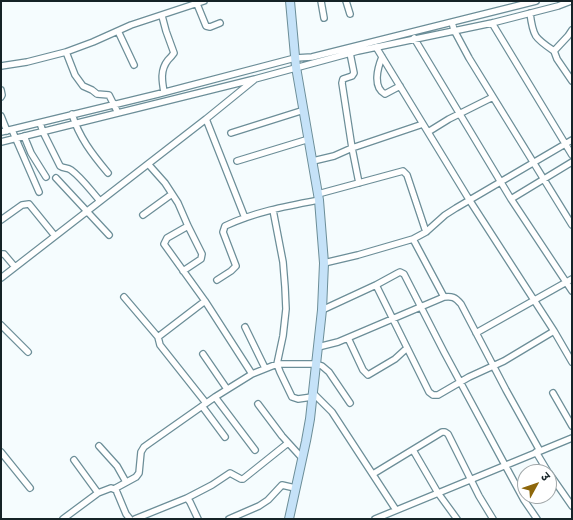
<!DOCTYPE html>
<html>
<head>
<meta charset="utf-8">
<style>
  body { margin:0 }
  #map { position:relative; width:573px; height:520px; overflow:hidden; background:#f5fcfe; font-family:Poppins,"Noto Sans Devanagari",sans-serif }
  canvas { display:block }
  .frame { position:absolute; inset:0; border:2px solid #152327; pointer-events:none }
  .north { position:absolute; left:517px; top:464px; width:40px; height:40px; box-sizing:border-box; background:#fff; border:1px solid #a1a7a9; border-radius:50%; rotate:50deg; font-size:11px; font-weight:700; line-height:16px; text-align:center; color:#152327 }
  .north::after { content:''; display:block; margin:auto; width:14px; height:18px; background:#8e670b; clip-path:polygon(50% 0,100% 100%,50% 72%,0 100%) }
</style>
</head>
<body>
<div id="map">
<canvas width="573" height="520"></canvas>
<div class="frame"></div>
<div class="north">उ</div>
</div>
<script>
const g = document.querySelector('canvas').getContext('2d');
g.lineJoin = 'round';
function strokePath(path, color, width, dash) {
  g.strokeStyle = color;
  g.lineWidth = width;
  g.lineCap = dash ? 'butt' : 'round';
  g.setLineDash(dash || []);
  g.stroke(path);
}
const street = new Path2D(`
  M321 1 324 18
  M346 1 350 14
  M197 4 206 26 210 27 220 23
  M530 13C533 37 535 38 554 51
  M162 16 166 31 174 53C172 56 170 58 168 60 160 70 162 81 164 92
  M452 22 454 30 469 58 572 225
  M492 23 572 155
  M572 30 568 36 554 51 557 59 572 81
  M118 31 134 65
  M414 38 511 199 572 291
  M376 47 470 201 554 331 572 362
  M66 52 75 75 83 86 92 90 97 94 109 95 118 113
  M350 53 354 73 352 76 343 79 342 83 352 148 359 183
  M382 57C378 67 372 87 385 94L400 86
  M1 66 27 62 66 52 93 42 131 25 204 1
  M1 90 2 95 1 97
  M72 114C79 137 92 154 108 173
  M1 116 7 131
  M40 123 43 132 60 166C64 169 67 167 71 170 82 178 91 191 100 201
  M12 130 39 192
  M1 132 158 94 295 58 312 57 536 1
  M428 132 449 119 493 97
  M231 133 304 110
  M24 136 31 153 46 177
  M1 142 255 79 358 51 492 23 558 6 571 1
  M237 161 309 139
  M313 161 334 156 352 148 423 124
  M149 165 165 183 178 203 188 226 202 254 201 259 183 271
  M56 178 109 235
  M318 194 403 171 407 175 426 232
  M511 199 572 162
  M273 210 283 262 285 287 286 309 283 336 277 364 280 372 292 397 298 399 312 397
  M143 215 172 194
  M245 218 206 119 254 80
  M1 220 22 205 29 204 55 236
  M188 226 167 238 164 244 205 301 252 374
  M413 239 444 297
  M1 254H4L15 267
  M324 263 358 255 413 239 426 232 445 215 456 208 572 140
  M1 278 206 119
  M217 280 231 271 236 266 223 232 225 226C254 212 287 206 319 200
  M376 285 429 392 433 395H438L469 377 504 361 554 331
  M124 297 158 337
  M205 301 158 337 160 345 206 403
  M322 310 376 285 398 273 400 272 404 274 444 352 505 465 524 500 537 519
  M1 325 28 352
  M245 327 265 368
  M476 333 572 279
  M348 338 363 370 368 375 395 359 407 348
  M318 347 338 342 444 297C452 296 455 297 461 304L506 390 540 451
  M203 354 227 389
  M313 393 332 412 396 510
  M553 393 572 426
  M215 397 255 450
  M258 404 282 436 302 458
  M202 406 225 437
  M99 446 117 466 126 482
  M413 450 438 493 457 519
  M1 452 30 488
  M536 452 548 472
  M74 460 98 493
  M549 473 572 506
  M373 474 442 432H445L448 434 479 496 493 519
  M114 489 136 477 139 473 141 452 144 447 151 442 215 397 252 374 277 364H316L322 366 329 372 350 403
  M187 498 212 485 230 473 241 479H243L288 443
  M63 519 98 493 111 488 116 490 126 514 130 519
  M135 519 187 498 190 502 198 519
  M229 519 259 506 268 500 282 485 295 488
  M375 519 572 438`);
const secondary = new Path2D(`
  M289 519 306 441 310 419 322 310 324 263 319 200 296 67 290 1`);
strokePath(street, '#6c8e98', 8);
strokePath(secondary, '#6c8e98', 10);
strokePath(street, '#fff', 5.5);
strokePath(secondary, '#c5e2f8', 8);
</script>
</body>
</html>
